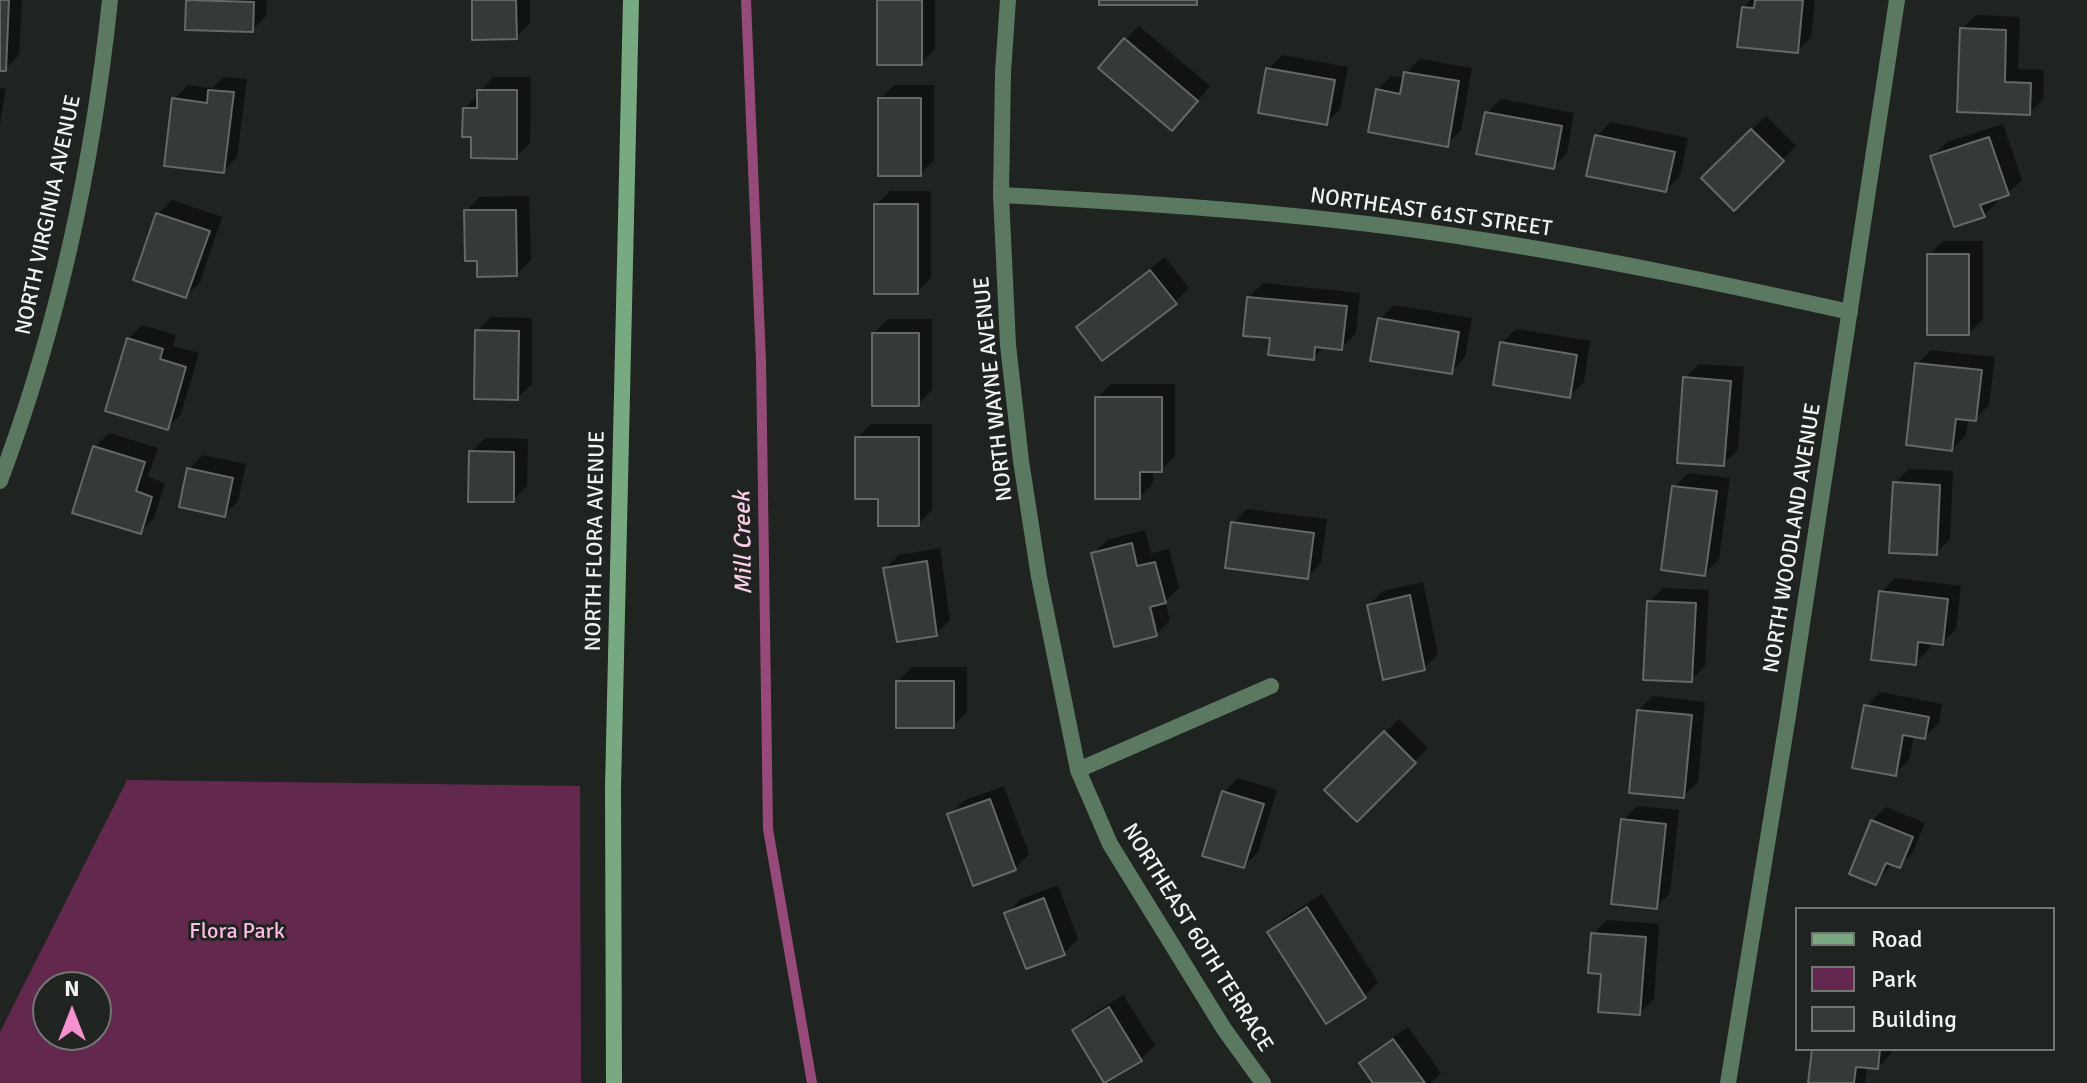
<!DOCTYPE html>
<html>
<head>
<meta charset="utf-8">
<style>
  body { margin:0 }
  #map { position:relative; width:2087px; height:1083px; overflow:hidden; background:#1f2420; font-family:Signika,sans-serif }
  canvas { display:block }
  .legend { position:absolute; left:1795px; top:907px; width:260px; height:144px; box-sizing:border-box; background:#1f2420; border:2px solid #737774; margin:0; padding:10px 14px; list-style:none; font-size:24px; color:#f0f3f1 }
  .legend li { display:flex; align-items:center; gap:16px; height:40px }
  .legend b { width:40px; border:2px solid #737774 }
  .north { position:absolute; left:32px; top:971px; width:80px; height:80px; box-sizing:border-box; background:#1f2420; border:2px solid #737774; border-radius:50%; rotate:0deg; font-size:22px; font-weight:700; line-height:32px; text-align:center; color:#f0f3f1 }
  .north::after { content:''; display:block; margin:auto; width:28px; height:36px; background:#f790ce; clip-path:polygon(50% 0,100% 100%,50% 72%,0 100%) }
</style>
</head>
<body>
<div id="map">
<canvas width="2087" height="1083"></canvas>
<ul class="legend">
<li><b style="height:10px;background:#78aa82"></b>Road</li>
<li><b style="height:22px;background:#62284d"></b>Park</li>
<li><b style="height:22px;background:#353a36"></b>Building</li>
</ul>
<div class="north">N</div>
</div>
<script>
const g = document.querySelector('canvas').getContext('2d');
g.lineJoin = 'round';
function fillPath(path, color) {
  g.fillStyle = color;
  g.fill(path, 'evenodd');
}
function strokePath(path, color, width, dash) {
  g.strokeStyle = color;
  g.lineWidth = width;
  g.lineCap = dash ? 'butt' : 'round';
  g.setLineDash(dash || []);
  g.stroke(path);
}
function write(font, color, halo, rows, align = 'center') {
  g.font = font + ' Signika,sans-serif';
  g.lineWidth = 6;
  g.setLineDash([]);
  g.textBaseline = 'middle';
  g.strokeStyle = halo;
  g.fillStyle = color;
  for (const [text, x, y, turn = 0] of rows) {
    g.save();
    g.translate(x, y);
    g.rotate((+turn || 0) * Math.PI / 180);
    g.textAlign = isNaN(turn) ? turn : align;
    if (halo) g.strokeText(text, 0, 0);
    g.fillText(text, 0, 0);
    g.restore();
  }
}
const green = new Path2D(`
  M127 780 580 786 581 1083H0V1032ZM48 987H96V1035H48Z`);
const shadow = new Path2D(`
  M0 0H22L19 55 5 69H0Z
  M188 0H267L266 16 252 30 187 28Z
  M474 0H530V23L516 37Z
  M879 0H935V49L921 63Z
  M1751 0H1815L1811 37 1797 51 1744 7Z
  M1976 15 2020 17 2018 69 2044 70 2043 99 2029 113 1962 29Z
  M1139 26 1210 86 1185 115 1125 40Z
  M1282 55 1348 67 1340 109 1326 123 1268 69Z
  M1420 59 1472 68 1461 130 1447 144 1377 90 1391 76 1405 78 1406 73Z
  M224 77 247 79 237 157 223 171 174 99 188 85 212 88Z
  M493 77H531L530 143 516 157 473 135 465 109Z
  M894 85H934V160L920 174 880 99Z
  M0 88 6 89 0 123Z
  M1501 99 1574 113 1567 153 1553 167 1487 113Z
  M1766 116 1796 146 1734 208 1704 178Z
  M1611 122 1688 138 1680 176 1666 190 1597 136Z
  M2003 124 2022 180 2007 194 1996 197 1998 201 1984 215 1933 156 1947 142Z
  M890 191H931V278L917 292 876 205Z
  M529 196 531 260 517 274 479 259 466 211 480 197Z
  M172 200 222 217 200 282 186 296 158 214Z
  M1943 241H1983V319L1969 333 1929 255Z
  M1165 257 1189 288 1175 302 1079 327 1092 313Z
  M1263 283 1360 293 1356 333 1342 348 1325 346 1313 358 1272 336 1249 297Z
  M1394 305 1472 318 1465 357 1451 372 1380 319Z
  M491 317 532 318V384L517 398 477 331Z
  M888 319H932V390L918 404 874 333Z
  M142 325 176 335 173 346 199 353 181 414 167 428 128 339Z
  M1516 329 1590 341 1584 382 1569 396 1502 343Z
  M1931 350 1995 357 1989 405 1975 419 1968 418 1966 435 1952 449 1917 364Z
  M1699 364 1744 367 1738 450 1723 464 1685 378Z
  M1111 384H1175V456L1161 470H1153V483L1139 498 1097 398Z
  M871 424H932V510L918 524 880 498 857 438Z
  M109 433 158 448 148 477 165 483 154 518 140 532 95 447Z
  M485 438 528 439 527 486 513 500 471 452Z
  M203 455 246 464 238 501 224 515 189 469Z
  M1909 469 1953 471 1950 539 1936 553 1895 483Z
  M1688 473 1730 478 1719 559 1705 573 1674 487Z
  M1247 509 1327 519 1321 563 1307 577 1233 523Z
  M1145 530 1151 553 1169 549 1179 588 1165 601 1170 620 1156 634 1093 554 1107 540ZM1149 597 1157 627H1152L1145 598Z
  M940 548 950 620 936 634 885 569 899 555Z
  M1895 578 1961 586 1956 629 1942 643 1930 642 1929 649 1915 663 1881 592Z
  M1423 582 1438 654 1424 668 1369 605 1383 591Z
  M1663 588 1709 590 1705 666 1691 680 1649 602Z
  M912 667H967V712L953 726 898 681Z
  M1880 692 1942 704 1939 723 1924 737 1914 735 1909 760 1895 774 1866 706Z
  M1653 696 1705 702 1698 782 1683 796 1639 710Z
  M1399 719 1428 748 1357 819 1327 790Z
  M1238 778 1277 790 1258 852 1244 866 1224 792Z
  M1004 786 1029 854 1015 868 949 815 963 801Z
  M1637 806 1679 810 1670 893 1656 907 1623 820Z
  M1886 807 1925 823 1913 852 1899 866 1892 863 1876 883 1872 821Z
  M1058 885 1078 939 1064 953 1007 913 1021 899Z
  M1322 894 1378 982 1365 996 1270 932 1284 918Z
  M1607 920 1659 924 1654 999 1640 1013 1603 972 1593 934Z
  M1123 995 1155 1045 1141 1059 1074 1031 1088 1017Z
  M1408 1027 1441 1073 1431 1083H1376L1362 1063 1376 1049Z
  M1814 1049H1892V1053L1878 1067 1867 1066 1865 1083H1810Z`);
const stream = new Path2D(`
  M746 0 761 361 768 829 812 1083`);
const building = new Path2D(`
  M0 0H9L6 71H0Z
  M186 0 254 2 253 32 185 30Z
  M472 0H516L517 39 472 40Z
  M877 0H922V65H877Z
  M1099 0H1197V5H1099Z
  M1755 0H1803L1798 53 1737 47 1742 7 1754 8Z
  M1960 28 2006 30 2005 82 2031 83 2030 115 1957 112Z
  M1124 38 1198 101 1172 131 1098 68Z
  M1266 68 1335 80 1327 125 1258 113Z
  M1404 72 1459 81 1448 147 1368 132 1376 89 1400 94Z
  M208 90 234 92 224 173 164 166 172 98 207 103Z
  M477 90H517V159L471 158V137H462L463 108H477Z
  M878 98H921V176H878Z
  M1485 112 1562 126 1554 169 1476 154Z
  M1751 129 1784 161 1734 211 1701 178Z
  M1595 135 1675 152 1666 192 1586 176Z
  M1989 137 2009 195 1980 205 1985 217 1954 227 1930 156Z
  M874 204H918V294H874Z
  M464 210H516L517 276 477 277V261H465Z
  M156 213 210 231 186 298 133 280Z
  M1927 254H1969V335H1927Z
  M1150 270 1177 304 1102 361 1076 327Z
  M1247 297 1347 306 1342 350 1315 347 1314 360 1268 355 1270 338 1243 336Z
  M1378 318 1459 332 1452 374 1370 361Z
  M475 330 519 331 518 400 474 399Z
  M872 333H919V406H872Z
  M127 338 163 349 160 359 186 367 168 430 105 411Z
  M1500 342 1577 355 1570 398 1493 385Z
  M1915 363 1982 370 1976 421 1956 419 1952 451 1906 445Z
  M1683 377 1731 381 1724 466 1677 463Z
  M1095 397H1162V472H1140V499H1095Z
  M855 437H919V526H878V499H855Z
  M93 446 145 462 136 491 152 497 141 534 72 513Z
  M469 451 514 452V502H468Z
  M187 468 233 478 225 517 179 507Z
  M1893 482 1940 485 1937 555 1889 553Z
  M1672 486 1717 491 1705 576 1661 570Z
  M1231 522 1314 533 1308 579 1225 568Z
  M1132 543 1137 566 1155 562 1166 603 1150 607 1157 636 1114 647 1091 553Z
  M927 561 937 636 897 642 883 568Z
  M1879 591 1948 599 1943 645 1918 642 1916 665 1871 660Z
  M1410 595 1425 670 1383 680 1367 605Z
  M1647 601 1696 603 1692 682 1643 680Z
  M896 681H954V728H896Z
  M1864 705 1929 717 1925 739 1903 735 1896 776 1852 768Z
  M1637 710 1692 715 1684 798 1629 793Z
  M1384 731 1416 763 1357 822 1324 790Z
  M1222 791 1264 804 1244 868 1202 856Z
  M990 799 1016 870 973 886 947 814Z
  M1621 819 1666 824 1657 909 1611 904Z
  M1871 820 1913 837 1900 868 1886 863 1876 885 1849 874Z
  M1044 898 1065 955 1026 969 1004 913Z
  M1307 907 1366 998 1326 1024 1267 932Z
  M1591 933 1646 937 1640 1015 1598 1012 1601 974 1588 973Z
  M1109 1007 1142 1061 1104 1083 1072 1030Z
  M1393 1039 1425 1083H1373L1359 1063Z
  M1812 1049H1880L1878 1069 1856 1067 1854 1083H1808Z`);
const street = new Path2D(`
  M1008 0 1003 72 1001 195 1008 345 1021 461 1039 577 1078 770 1110 844 1224 1029 1263 1083
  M1001 195C1162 204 1323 214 1482 240 1606 259 1728 285 1850 312
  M0 481C58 327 93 163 110 0
  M1078 770 1271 686
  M1728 1083 1788 716 1897 0`);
const secondary = new Path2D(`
  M614 1083 613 788 631 0`);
const streetNames = [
  ["NORTHEAST 61ST STREET",1431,213,8],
  ["NORTH VIRGINIA AVENUE",49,215,-78],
  ["NORTH WAYNE AVENUE",994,389,-96],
  ["NORTH WOODLAND AVENUE",1793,538,-81],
  ["NORTH FLORA AVENUE",596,541,-89],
  ["NORTHEAST 60TH TERRACE",1197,938,58]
];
const parkNames = [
  ["Flora Park",237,932]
];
const waterNames = [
  ["Mill Creek",744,543,-91]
];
fillPath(green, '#62284d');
fillPath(shadow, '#0007');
strokePath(stream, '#964a79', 10);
fillPath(building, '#353a36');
strokePath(building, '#636964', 2);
strokePath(street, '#5a7960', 16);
strokePath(secondary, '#78aa82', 16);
write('22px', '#f0f3f1', '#1f2420', streetNames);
write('22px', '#fcbbe0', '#1f2420', parkNames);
write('italic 24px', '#f9cde5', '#1f2420', waterNames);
</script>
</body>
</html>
